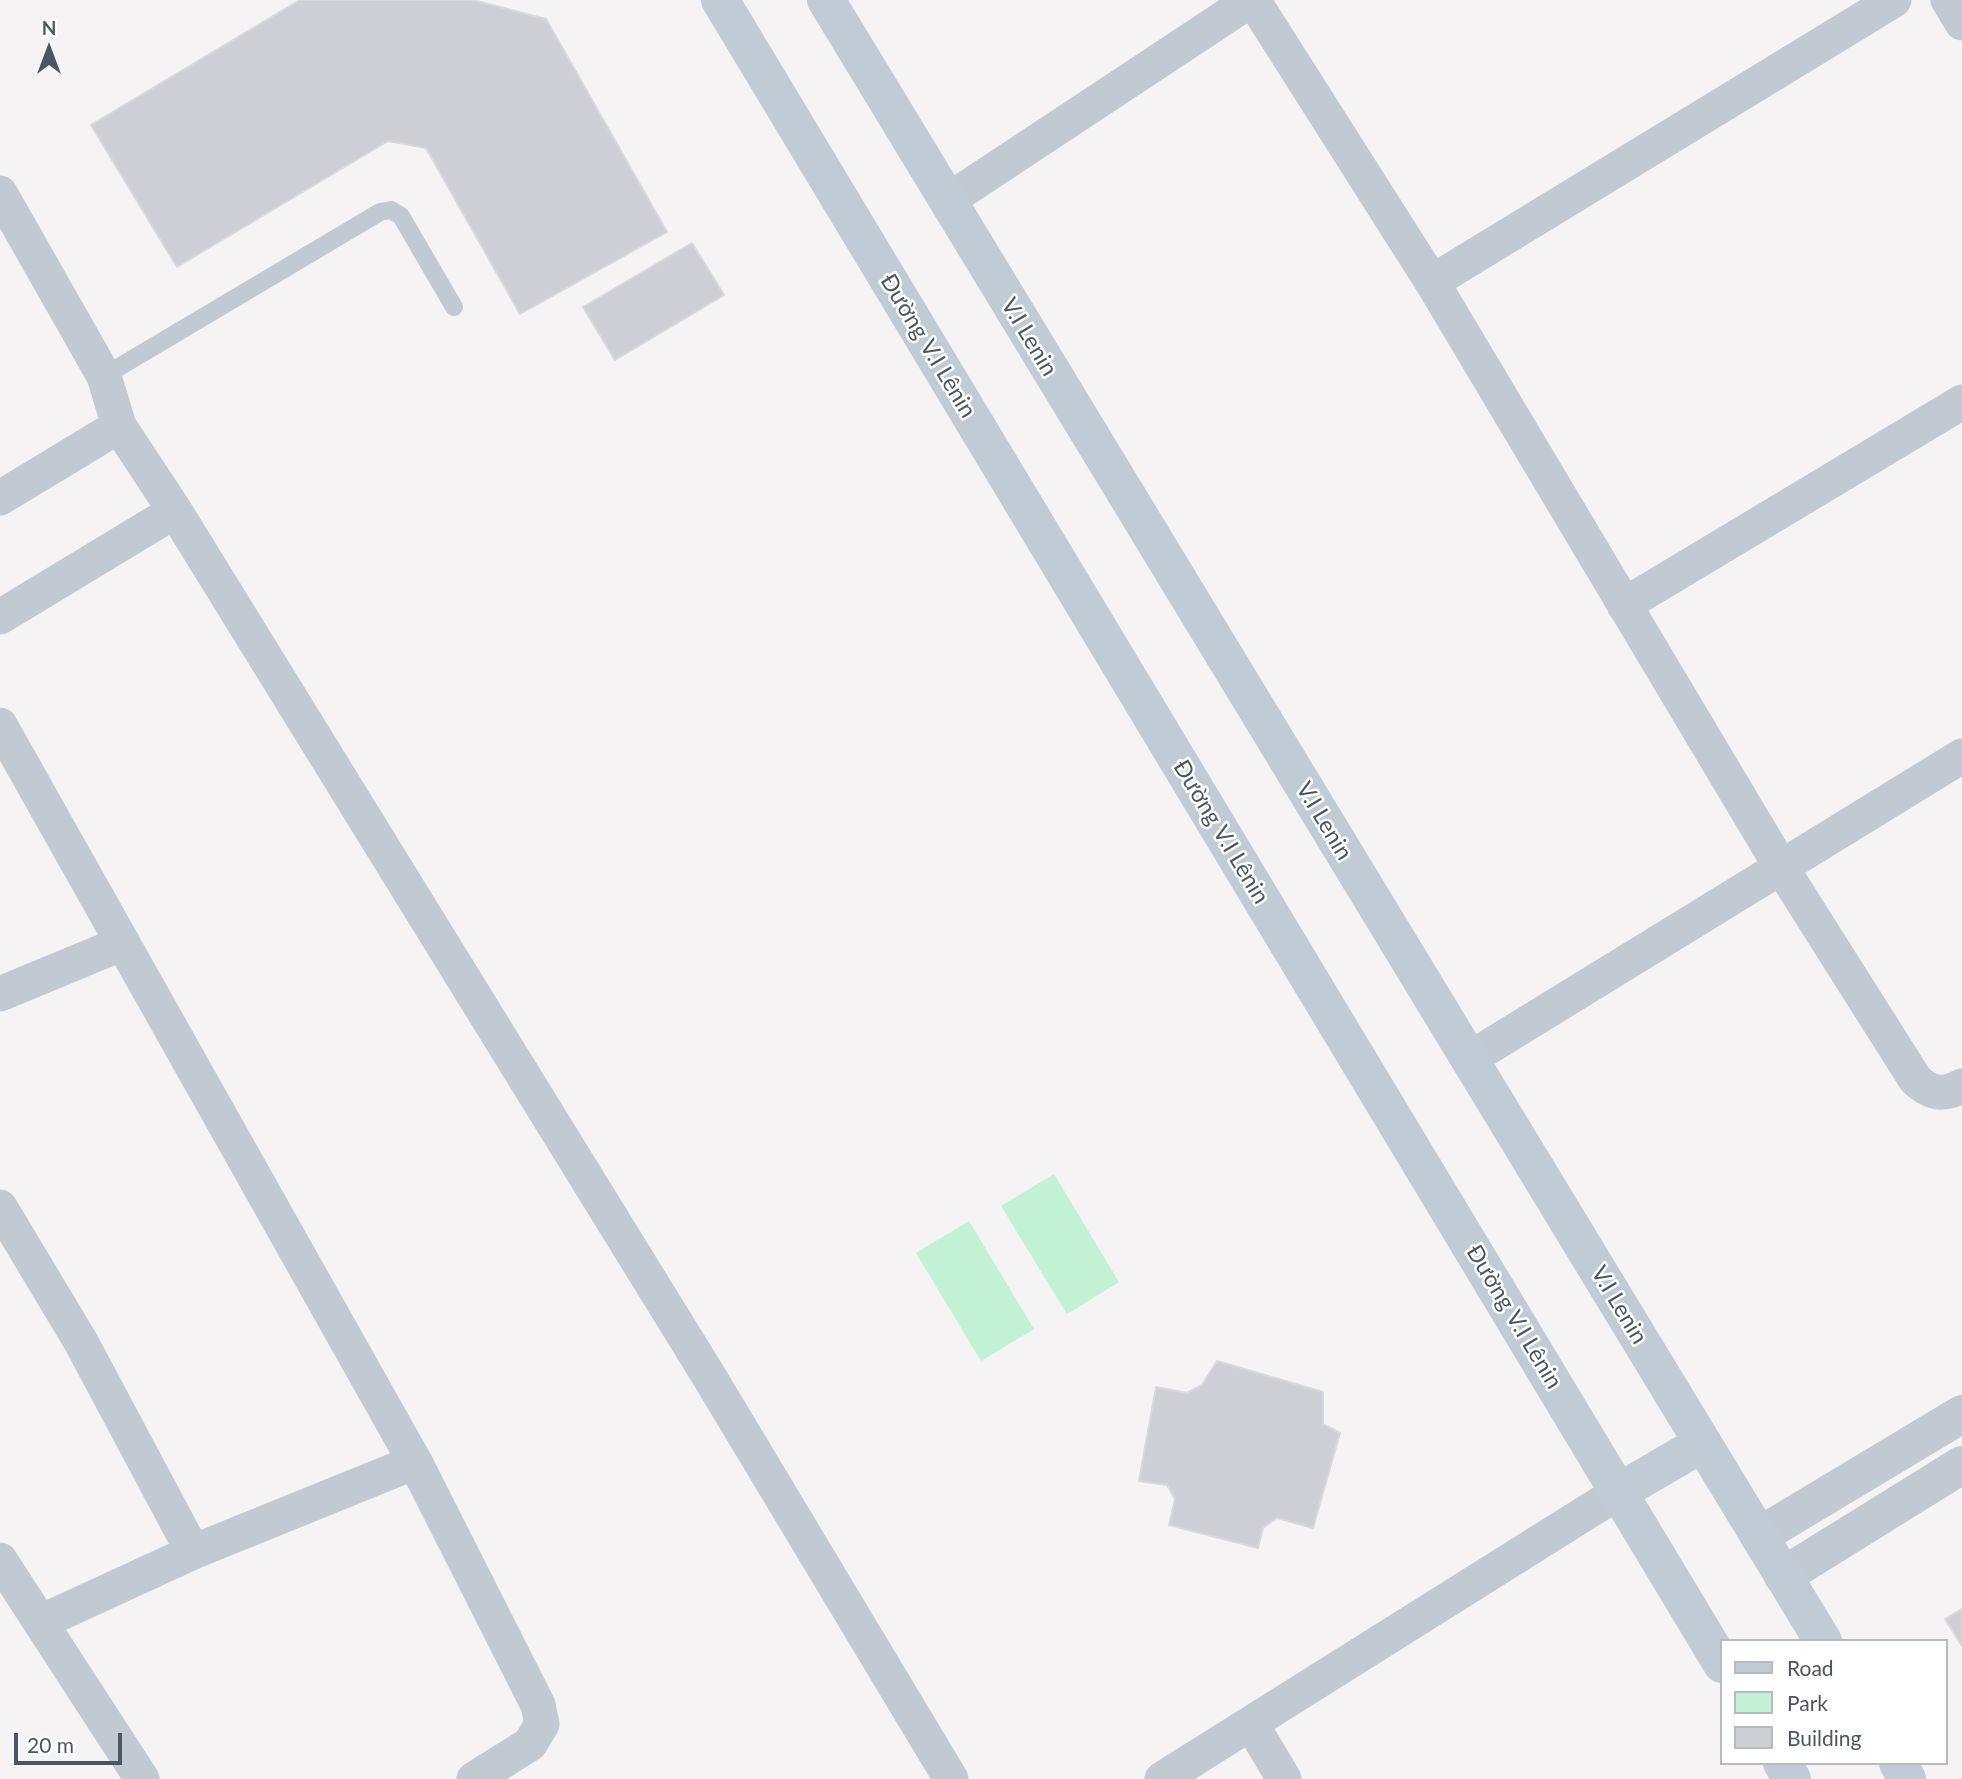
<!DOCTYPE html>
<html>
<head>
<meta charset="utf-8">
<style>
  body { margin:0 }
  #map { position:relative; width:1962px; height:1779px; overflow:hidden; background:#f5f3f3; font-family:Lato,sans-serif }
  canvas { display:block }
  .legend { position:absolute; left:1720px; top:1639px; width:228px; height:126px; box-sizing:border-box; background:#fff; border:2px solid #b7bbc0; margin:0; padding:9px 12px; list-style:none; font-size:21px; color:#4a5661 }
  .legend li { display:flex; align-items:center; gap:14px; height:35px }
  .legend b { width:35px; border:2px solid #b7bbc0 }
  .north { position:absolute; left:14px; top:14px; width:70px; height:70px; -webkit-text-stroke:5px #fff; paint-order:stroke; rotate:0deg; font-size:19px; font-weight:700; line-height:28px; text-align:center; color:#4a5661 }
  .north::after { content:''; display:block; margin:auto; width:24px; height:32px; background:#4a5661; clip-path:polygon(50% 0,100% 100%,50% 72%,0 100%) }
  .scale { position:absolute; left:14px; top:1733px; width:108px; height:32px; box-sizing:border-box; border:4px solid #4a5661; border-top:0; padding-left:9px; font-size:21px; line-height:24px; white-space:nowrap; color:#4a5661; -webkit-text-stroke:5px #fff; paint-order:stroke }
</style>
</head>
<body>
<div id="map">
<canvas width="1962" height="1779"></canvas>
<ul class="legend">
<li><b style="height:9px;background:#c1cbd6"></b>Road</li>
<li><b style="height:19px;background:#c3f1d5"></b>Park</li>
<li><b style="height:19px;background:#cdcfd5"></b>Building</li>
</ul>
<div class="north">N</div>
<div class="scale">20 m</div>
</div>
<script>
const g = document.querySelector('canvas').getContext('2d');
g.lineJoin = 'round';
function fillPath(path, color) {
  g.fillStyle = color;
  g.fill(path, 'evenodd');
}
function strokePath(path, color, width, dash) {
  g.strokeStyle = color;
  g.lineWidth = width;
  g.lineCap = dash ? 'butt' : 'round';
  g.setLineDash(dash || []);
  g.stroke(path);
}
function write(font, color, halo, rows, align = 'center') {
  g.font = font + ' Lato,sans-serif';
  g.lineWidth = 5;
  g.setLineDash([]);
  g.textBaseline = 'middle';
  g.strokeStyle = halo;
  g.fillStyle = color;
  for (const [text, x, y, turn = 0] of rows) {
    g.save();
    g.translate(x, y);
    g.rotate((+turn || 0) * Math.PI / 180);
    g.textAlign = isNaN(turn) ? turn : align;
    if (halo) g.strokeText(text, 0, 0);
    g.fillText(text, 0, 0);
    g.restore();
  }
}
const green = new Path2D(`
  M1054 1174 1119 1282 1067 1314 1001 1206Z
  M969 1221 1034 1329 981 1361 916 1253Z`);
const building = new Path2D(`
  M300 0H473L546 19 667 232 520 314 426 148 388 141 177 267 91 125Z
  M692 243 724 295 615 360 583 307Z
  M1217 1361 1323 1392V1424L1340 1433 1313 1528 1277 1518 1263 1528 1258 1548 1169 1525 1175 1499 1167 1485 1139 1481 1156 1387 1187 1393 1202 1385Z
  M1962 1609V1646L1945 1619Z`);
const service = new Path2D(`
  M104 376 380 212 391 210 401 216 454 307`);
const minor = new Path2D(`
  M1253 0 1432 282 1781 867 1915 1079C1930 1094 1943 1096 1962 1086
  M1948 0 1962 23
  M0 193 104 376 119 426 175 511 707 1373 951 1779
  M947 201 1251 0
  M1432 282 1894 0
  M0 498 119 426
  M1624 605 1962 402
  M0 617 175 511
  M0 725 415 1462 538 1705 542 1724 530 1744 474 1779
  M0 994 123 943
  M1469 1059 1962 756
  M0 1207 81 1342 193 1552
  M0 1560 142 1779
  M41 1622 193 1552 415 1462
  M1252 1725 1284 1779
  M1162 1779 1619 1492`);
const tertiary = new Path2D(`
  M1759 1536 1962 1414
  M1783 1576 1962 1465`);
const secondary = new Path2D(`
  M720 0 1722 1664
  M826 0 1823 1641
  M1619 1492 1703 1443
  M1782 1763 1792 1779
  M1898 1763 1907 1779`);
const streetNames = [
  ["V.I Lenin",1029,337,59],
  ["Đường V.I Lênin",928,346,59],
  ["V.I Lenin",1324,821,59],
  ["Đường V.I Lênin",1221,832,59],
  ["V.I Lenin",1619,1305,59],
  ["Đường V.I Lênin",1514,1317,59]
];
fillPath(green, '#c3f1d5');
fillPath(building, '#cdcfd5');
strokePath(building, '#d7d9de', 2);
strokePath(service, '#c1cad2', 18);
strokePath(minor, '#c1cad2', 35);
strokePath(tertiary, '#c1cad2', 38);
strokePath(secondary, '#c1cbd6', 38);
write('23px', '#4a5661', '#fff', streetNames);
</script>
</body>
</html>
